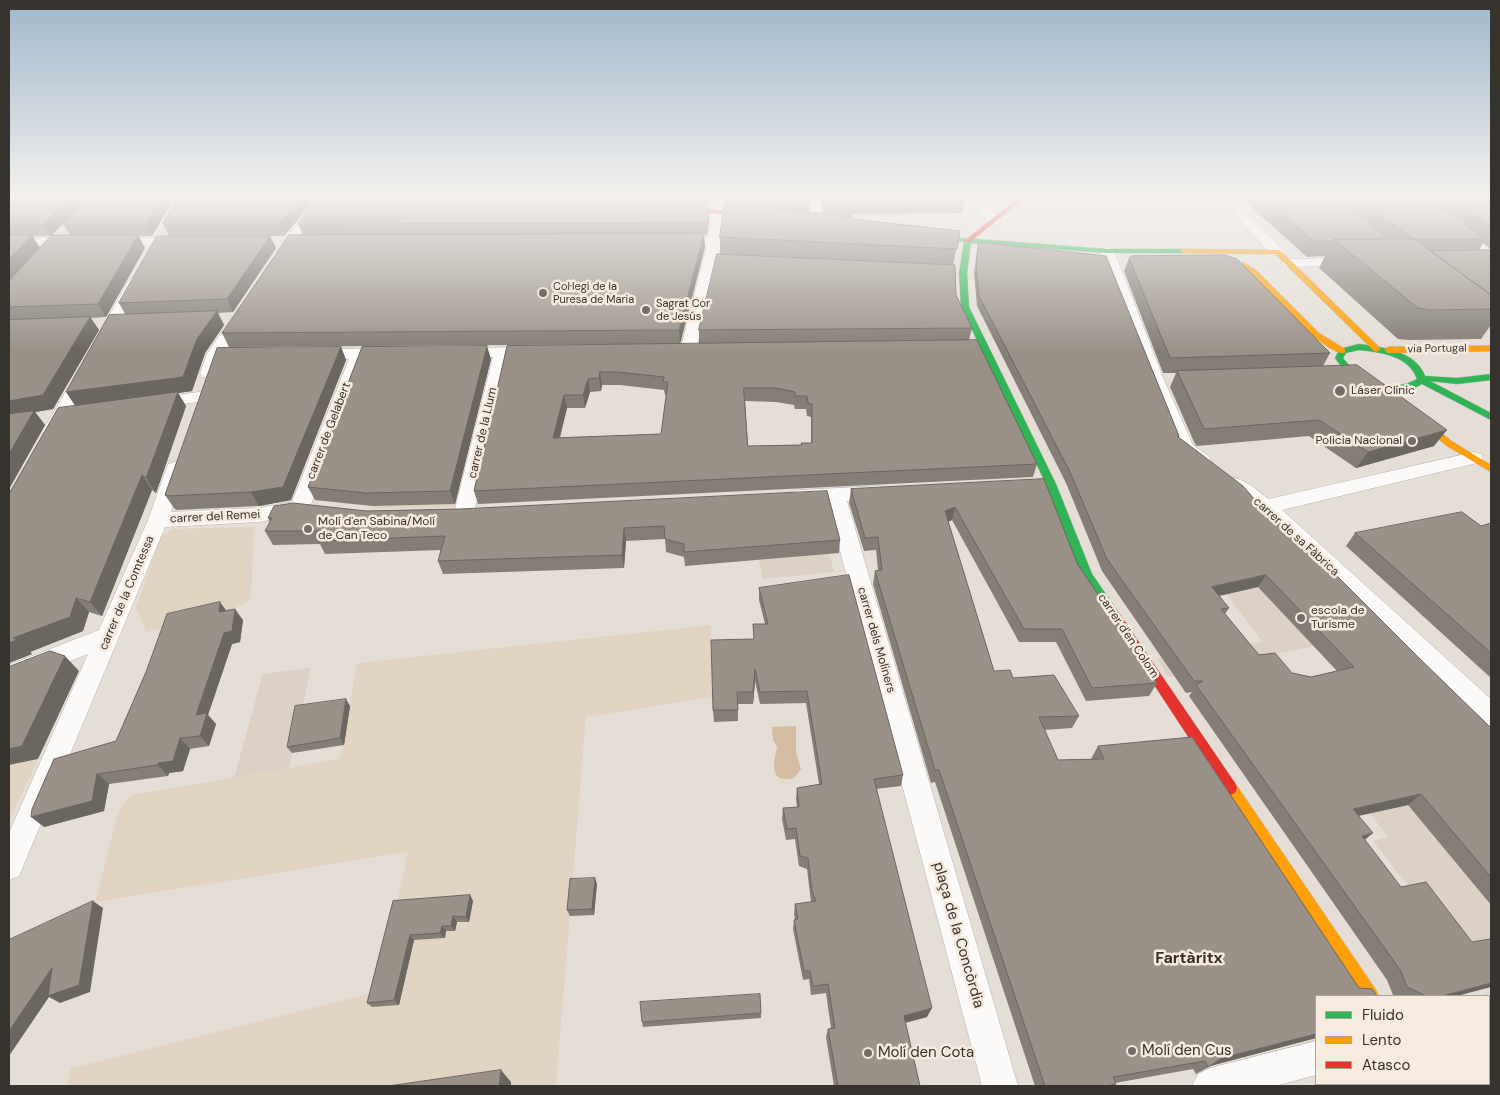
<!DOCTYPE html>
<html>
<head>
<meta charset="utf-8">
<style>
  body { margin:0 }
  #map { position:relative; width:1500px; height:1095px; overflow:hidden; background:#e4ded7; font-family:"DM Sans",sans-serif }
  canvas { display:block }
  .frame { position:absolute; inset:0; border:10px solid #36322d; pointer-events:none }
  .legend { position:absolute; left:1315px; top:995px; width:175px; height:90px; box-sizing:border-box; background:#f7ebdf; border:1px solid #aaa198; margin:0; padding:6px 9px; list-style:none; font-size:15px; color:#36322d }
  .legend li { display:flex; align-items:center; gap:10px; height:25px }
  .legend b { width:25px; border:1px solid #aaa198 }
</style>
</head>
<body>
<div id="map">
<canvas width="1500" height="1095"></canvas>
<div class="frame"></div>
<ul class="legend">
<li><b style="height:6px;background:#30b455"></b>Fluido</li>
<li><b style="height:6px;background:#ff9f0a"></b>Lento</li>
<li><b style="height:6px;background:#e5322d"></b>Atasco</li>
</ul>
</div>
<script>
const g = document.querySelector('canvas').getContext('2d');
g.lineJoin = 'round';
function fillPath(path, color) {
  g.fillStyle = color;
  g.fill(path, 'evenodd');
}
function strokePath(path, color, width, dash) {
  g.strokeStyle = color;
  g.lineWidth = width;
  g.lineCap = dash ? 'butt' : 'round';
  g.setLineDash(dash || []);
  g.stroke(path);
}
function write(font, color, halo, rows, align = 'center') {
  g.font = font + ' "DM Sans",sans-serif';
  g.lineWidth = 5;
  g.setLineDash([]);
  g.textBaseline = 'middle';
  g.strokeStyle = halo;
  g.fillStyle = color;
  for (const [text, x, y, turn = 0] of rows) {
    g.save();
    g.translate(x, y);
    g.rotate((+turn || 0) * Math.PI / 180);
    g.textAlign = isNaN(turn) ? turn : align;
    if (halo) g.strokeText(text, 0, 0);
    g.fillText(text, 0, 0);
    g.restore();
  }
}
const built = new Path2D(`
  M829 553 834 572 763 579 759 560Z
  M1315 575 1314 646 1168 677 1157 659 1233 645 1263 642 1226 594Z
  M311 668 289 768 234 778 263 674Z
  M1408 805 1491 905V986L1412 891 1373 841 1388 837 1370 813Z`);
const green = new Path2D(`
  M460 488 456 507 372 509 380 489Z
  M254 527 251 599 225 614 146 632 136 608 161 536 173 529Z
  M711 625 713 697 586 717 556 1086H67L71 1068 376 992 414 940 444 938 446 931H455L457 923 469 922 473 901 396 907 408 852 95 902 119 810 132 795 340 759 357 663Z
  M38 760 9 821V765Z`);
const water = new Path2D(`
  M796 726V752L801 769 794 778C768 784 774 763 777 747L773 740 772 727Z`);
const street = new Path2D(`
  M319 197H331L283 261H273L271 258 273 255Z
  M714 197H726L722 241 718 257 743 258 750 262 743 266 716 265 696 351 694 354H682L680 351 707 245H675L668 241 675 237H709Z
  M807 197H819L825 224 824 227 819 228 813 224Z
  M969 197H981L1000 221 998 224H990Z
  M1219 197H1232L1282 249 1284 252 1282 255H1272Z
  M1456 228 1491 250V260L1486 259 1451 235 1449 232Z
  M9 238H74L81 242 74 246H9Z
  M112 238H182L189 242 182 246 107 245 105 242 107 239Z
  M1107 247 1114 251 1164 380 1193 445 1209 456 1211 460 1209 464 1202 466 1195 464 1176 448 1148 380 1100 251Z
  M1351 258 1356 259 1358 262 1356 265 1288 267 1281 263 1288 259Z
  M135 278 140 279 142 282 112 339 110 342H98L96 339 128 282 130 279Z
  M240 310 245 312 248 315 223 354 214 377H202L200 373 207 354 235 312Z
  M535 347 541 349 543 352 541 355 509 357 474 513 471 518 464 520 457 518 454 513 493 357 455 356 453 353 455 350 461 348Z
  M316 349H388L394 351 396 354 394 357 365 359 310 507 306 513 259 522 165 527 19 876 9 880V833L88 654 9 685V665L99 630 148 520 168 464 175 462 182 464 185 468 171 512 259 508 292 502 349 359 310 357 308 354 310 351Z
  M84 369 90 370 92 374 60 432 57 436 51 438 45 436 42 432 76 374 78 370Z
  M199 392 205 393 208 397 205 401 155 408 149 407 146 403 149 399 155 398Z
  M1474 452 1481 454 1483 458 1481 462 1282 510 1491 699V726L1482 723 1259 512 1225 488 1222 483 1225 478C1241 474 1257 491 1269 499Z
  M878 486 885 488 888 493 885 498 847 501 1018 1086H982L827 502 799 504 792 502 789 497 792 492 799 490Z
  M1491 993V1027L1489 1028V996H1484Z
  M1316 1041V1075L1275 1086H1192L1198 1074 1210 1068Z`);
const fast = new Path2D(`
  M951 237 1107 249H1184L1188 251 1184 253H1107L971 243 967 273 969 307 1056 484 1092 574 1117 610 1119 613 1117 616H1109L1081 575 1046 484 961 307 959 273 964 242 949 240 948 239Z
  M1359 344C1382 347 1416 351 1425 376L1457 378 1491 374V380L1457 384 1430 381 1491 413V420L1422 384C1392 402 1353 384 1335 358L1340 349ZM1359 350C1381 352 1409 356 1417 379 1392 394 1360 380 1343 358L1346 353Z`);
const slow = new Path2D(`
  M1181 249 1280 250 1381 349 1377 352 1374 351 1275 254 1184 253H1181Z
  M1215 257 1245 263 1257 271 1319 333 1345 349V353C1325 356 1267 290 1251 275L1239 267 1215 261Z
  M1491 346V351L1388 353 1384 350 1388 347Z
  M1413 411 1453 442 1491 465V472L1447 446 1410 416V412Z
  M1230 781 1235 783 1376 990 1379 996H1360L1225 793 1223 788 1225 783Z`);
const jam = new Path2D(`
  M1019 197H1026L970 242H966V240Z
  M673 205 762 215 765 217 762 219 671 208V206Z
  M1113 608 1117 610 1235 783 1237 788 1235 793 1230 795 1225 793 1109 616 1107 613 1109 610Z`);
const wall = new Path2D(`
  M9 197H175L152 236H138L145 248 106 317 91 318 99 330 53 409 35 412 45 425 9 489ZM63 224 70 235 40 248 32 236H51Z
  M178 197H317L284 236H270L276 248 233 312 218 313 224 325 205 353 192 391 178 393 186 406 156 493 152 490 102 616 89 612 83 631 30 652 32 654 9 663 75 405 125 314 119 303 169 236 163 224Z
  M646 197H712L711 204Z
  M727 197H809L810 204 809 212 824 213 820 197H962L965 201 962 213 852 214V219L960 231 953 265 956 295 972 328 969 340 1037 464 1033 477 478 504 474 491 507 346 655 344 229 347 222 333 303 235 298 224 709 206V218L707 235H704L705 247 680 344H699V330L720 254V237L727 203ZM602 385H620L664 390 665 395H666L661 434 560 438 567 408H585L590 392 601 391ZM745 401 776 402 794 405 795 409H806L807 416 811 417V443H801V445L748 446Z
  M1240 197H1491V249L1483 243 1479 251 1491 250V325L1481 339 1410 340 1398 339 1319 268 1325 256 1307 257Z
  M979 242 1179 436V438L1260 506 1491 728V905L1408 805 1359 816 1365 840 1457 996H1394L1393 995 1387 980 1189 696 1192 692 1186 693 1102 571 1066 483 977 306 974 273ZM1258 587 1337 671 1311 677 1292 673 1259 655 1225 614 1229 608 1219 596Z
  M1129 258 1330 353 1323 366 1434 446 1356 468 1309 436 1197 446 1195 444 1170 387 1176 373H1163L1124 271Z
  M341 347 346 360 291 500 259 506 176 510 174 508 165 495Z
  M491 359 455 504 372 506 315 500 308 487Z
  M1044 479 1077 563 1157 683 1149 696 1086 701 1056 642H1019L952 520 948 522 994 671 1013 678 1079 716 1072 728 1044 730 1058 760 1091 759 1098 746 1316 996V1038L1210 1066 1196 1074 1193 1069 1115 1083 1116 1084 1113 1086H1035L935 782 931 783 873 584 875 571 878 570 876 550 864 551 849 503 851 489Z
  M460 509 840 540 839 553 685 566 684 557 666 552 665 539 626 541 624 568 443 574 438 561 441 550 325 554 320 544 273 545 265 531 270 522 268 518 366 511Z
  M1491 523V678L1346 546 1355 533 1481 526Z
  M759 588 903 775 901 786 876 789 927 1017 905 1023 920 1086H834L826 1037 828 1029 831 1028 826 993 811 995 809 979 803 980 793 929 794 920H795L794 914 795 904 811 902 807 869 799 866 795 839 786 840 782 819 783 808 797 807 796 799 797 788 819 784 806 703 760 704 755 681 753 704H738V721L714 722 713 710 754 639 753 624H765L759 600Z
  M227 611 243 620 240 642 232 644 208 715 216 724 209 746 190 749 183 771 169 773 168 776 109 784 104 811 44 827Z
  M350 706 344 745 292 753 287 747Z
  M597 884 594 915 570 916 567 910Z
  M470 895 473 901 469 922H457L455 931H446L445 938 414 940 399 1005 372 1007 367 1003 393 901Z
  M761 1013V1018L643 1027 642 1022Z
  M1491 1072V1086H1467V1084H1489V1073Z`);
const shadedWall = new Path2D(`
  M70 197H88L51 236 44 224Z
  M162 197H175L152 236 145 224Z
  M303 197H317L284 236 279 224Z
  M709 206V218L707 235V223Z
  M704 234 705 247 680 344 679 330Z
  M32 235 40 248 9 282V259Z
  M138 235 145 248 106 317 98 304Z
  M270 236 276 248 233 312 227 299Z
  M217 311 224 325 205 353 192 391 178 393 186 406 156 493 146 478 76 407 66 392 197 339Z
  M90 317 99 330 53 409 35 412 45 425 9 489V401Z
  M487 346 491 359 455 504 450 491Z
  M341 347 346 360 291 500 259 506 251 492Z
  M600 372 602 385 601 391 599 378Z
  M588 379 590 392 585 408 583 395Z
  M564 395 567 408 556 451 553 438Z
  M1447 430 1434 446 1356 468 1368 452Z
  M142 475 152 490 102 616 90 602Z
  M955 507 952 520 942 524 945 511Z
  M624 528 626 541 624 568 622 555Z
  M1266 575 1258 587 1205 599 1212 587Z
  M76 598 89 612 83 631 30 652 32 654 9 663V643L13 638Z
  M220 602 228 613 219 612Z
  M235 609 243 620 240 642 232 644 208 715 216 724 209 746 200 736 196 715 224 633Z
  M65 656 79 671 38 759 9 765V749Z
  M755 669V681L753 704V692Z
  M346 699 350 706 344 745 340 738Z
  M180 738 190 749 183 771 169 773 168 776 158 765V763Z
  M97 774 109 784 104 811 44 827 31 817Z
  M1421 794 1408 805 1342 819 1353 809Z
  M1373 833 1361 843 1362 836Z
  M595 878 597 884 594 915 592 909Z
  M470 895 473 901 469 922 466 917Z
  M93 901 103 908 90 992 60 1003 49 997 9 1056V1031Z
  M453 916 457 922 455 931 451 926Z
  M442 926 446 931 445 938 440 933Z
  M410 935 414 940 399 1005 394 1000Z
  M1491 983V987L1457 996H1442Z
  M932 1008 927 1017 900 1024 904 1016Z
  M1316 1034V1038L1210 1066 1196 1074 1222 1058Z
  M501 1070 511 1082V1086H499Z`);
const building = new Path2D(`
  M9 197H70L44 224H9Z
  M87 197H162L145 224H63Z
  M178 197H303L279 224H163Z
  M319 197H630L709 206 707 223 298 224Z
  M751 197H809L810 204Z
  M824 197H962L965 201 853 202 852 208 826 205Z
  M1263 197H1335L1390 239H1334L1333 241H1314Z
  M1356 197H1427L1486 239H1413Z
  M1447 197H1491V227Z
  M725 202 852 217V219L960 231 957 249 720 237Z
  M704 234 679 330 222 333 289 235Z
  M9 235H32L9 259Z
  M52 235H138L98 304 9 307V281Z
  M157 236H270L227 299 119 303Z
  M1334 239H1414L1491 295V309L1430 310 1418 308Z
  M979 242 1106 256 1179 436H1177L1243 486 1260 506 1271 514 1325 564 1415 654 1491 728V877L1421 794 1353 809 1373 833 1362 836 1401 887 1426 882 1472 942 1490 939 1491 940V983L1442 996H1426L1407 987 1401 971 1196 685 1203 681H1194L1107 559 1070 472 979 296 976 263ZM1266 575 1354 667 1311 677 1292 673 1275 653 1259 655 1221 609 1229 608 1212 587Z
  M1491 250V295L1431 251Z
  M717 254 955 265 956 295 972 328 699 330Z
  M1225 255 1237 259 1330 353 1170 358 1129 258 1132 256Z
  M217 311 197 339 183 377 66 392 109 315Z
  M90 317 43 395 9 401V320Z
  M977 340 1037 464 474 491 507 346ZM600 372H618L664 377 663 382H668L661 434 553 438 564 395H583L588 379 599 378ZM744 388H776L795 392V396H807L808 403 812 404V443H801L802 445 748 446Z
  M487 346 450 491 366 493 308 487 362 347Z
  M341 347 283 487 251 492 167 496 165 495 217 348Z
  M1357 365 1447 430 1368 452 1319 420 1205 429 1203 427 1177 371Z
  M178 392 146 478 142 475 90 602 76 598 70 617 13 638 17 640 9 643V494L58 408Z
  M34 411 9 454V414Z
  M1044 479 1077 563 1157 683 1092 688 1062 629H1024L955 507 945 511 994 671 1010 670 1013 678 1054 675 1079 716 1039 717 1058 760 1104 759 1098 746 1192 737 1359 988 1372 989 1377 996H1316V1034L1222 1058 1208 1067 1205 1061 1113 1077 1116 1084 1107 1086H1045L939 770H935L875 571 882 570 878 537 865 538 851 489Z
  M827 491 840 540 684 552V544L665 539 664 526 624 528 622 555 438 561 445 536 318 541 327 531H265L272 518H268L274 506 293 503 366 511 460 509Z
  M1462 512 1481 526 1491 523V653L1355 533Z
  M849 575 903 775 874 779 932 1008 904 1016 920 1086H838L828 1029 835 1028 828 984 813 986 810 971H804L794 920 798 919 795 904 816 901 812 891 808 858 800 856 796 828 787 829 783 808 799 807 797 788 822 784 807 691 760 692 755 669 753 692H737L738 710H713L711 640 754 639 753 624H768L759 588Z
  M220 602 219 612 235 609 232 631 224 633 196 715 207 713 200 736 180 738 173 761 158 763V765L97 774 92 801 31 817 32 809 54 759 116 741 146 672 167 614Z
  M50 651 65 656 22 746 9 749V667Z
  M346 699 340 738 287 747 295 706Z
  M595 878 592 909 567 910 570 879Z
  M470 895 466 917 453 916 451 926H442L440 933 410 935 394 1000 367 1003 393 901Z
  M93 901 79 985 48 996 52 968 9 1031V940Z
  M760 994 761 1013 642 1022 640 1002Z
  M501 1070 499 1086H389Z
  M1321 1084H1447L1449 1086H1312Z`);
const markers = [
  [543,293,5,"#736e68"],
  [646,310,5,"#736e68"],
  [1340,391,6,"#736e68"],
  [1412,441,5,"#736e68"],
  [308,529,5,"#736e68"],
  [1301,618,5,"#736e68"],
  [1132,1051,5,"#736e68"],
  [868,1053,5,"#736e68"]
];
const farPoinames = [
  ["Col·legi de la",553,287],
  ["Puresa de Maria",553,300],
  ["Sagrat Cor",656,304],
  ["de Jesús",656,317]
];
const farStreetnames = [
  ["via Portugal",1437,349,-1]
];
const poiNames = [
  ["Láser Clínic",1351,391],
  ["Policia Nacional",1402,441,"right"],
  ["Molí d'en Sabina/Molí",318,522],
  ["de Can Teco",318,536],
  ["escola de",1311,611],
  ["Turisme",1311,625]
];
const streetNames = [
  ["carrer de Gelabert",329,431,-69],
  ["carrer de la Llum",483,433,-77],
  ["carrer del Remei",215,517,-3],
  ["carrer de sa Fàbrica",1296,537,42],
  ["carrer de la Comtessa",127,593,-67],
  ["carrer d'en Colom",1128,636,56],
  ["carrer dels Moliners",876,640,74]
];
const nearStreetnames = [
  ["plaça de la Concòrdia",958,935,74]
];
const nearPoinames = [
  ["Molí den Cus",1142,1051],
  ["Molí den Cota",878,1053]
];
const nearNeighbourhoodnames = [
  ["Fartàritx",1189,959]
];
fillPath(built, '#ddd1c5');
fillPath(green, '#e2d4c3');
fillPath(water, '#d3bca2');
strokePath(street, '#b8b3ae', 1);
strokePath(fast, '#b8b3ae', 1);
strokePath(slow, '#b8b3ae', 1);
strokePath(jam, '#b8b3ae', 1);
fillPath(street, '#fbfaf9');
fillPath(fast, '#30b455');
fillPath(slow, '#ff9f0a');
fillPath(jam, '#e5322d');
fillPath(wall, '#847e76');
fillPath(shadedWall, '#6c6660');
fillPath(building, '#9a9289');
strokePath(building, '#6c6660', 1);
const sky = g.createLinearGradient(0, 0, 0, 350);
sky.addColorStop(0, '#9fb7cc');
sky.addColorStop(0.56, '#f3f0ed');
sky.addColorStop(1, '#f3f0ed00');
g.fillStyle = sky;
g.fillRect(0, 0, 1500, 350);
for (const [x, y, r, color] of markers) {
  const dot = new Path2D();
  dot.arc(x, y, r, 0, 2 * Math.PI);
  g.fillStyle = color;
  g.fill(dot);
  strokePath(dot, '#f7ebdf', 2);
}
write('11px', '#36322d', '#f7ebdf', farPoinames, 'left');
write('11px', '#36322d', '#f7ebdf', farStreetnames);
write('12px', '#36322d', '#f7ebdf', poiNames, 'left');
write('12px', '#36322d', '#f7ebdf', streetNames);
write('15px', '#36322d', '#f7ebdf', nearStreetnames);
write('15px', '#36322d', '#f7ebdf', nearPoinames, 'left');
write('bold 16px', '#383026', '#f7ebdf', nearNeighbourhoodnames);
</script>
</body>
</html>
